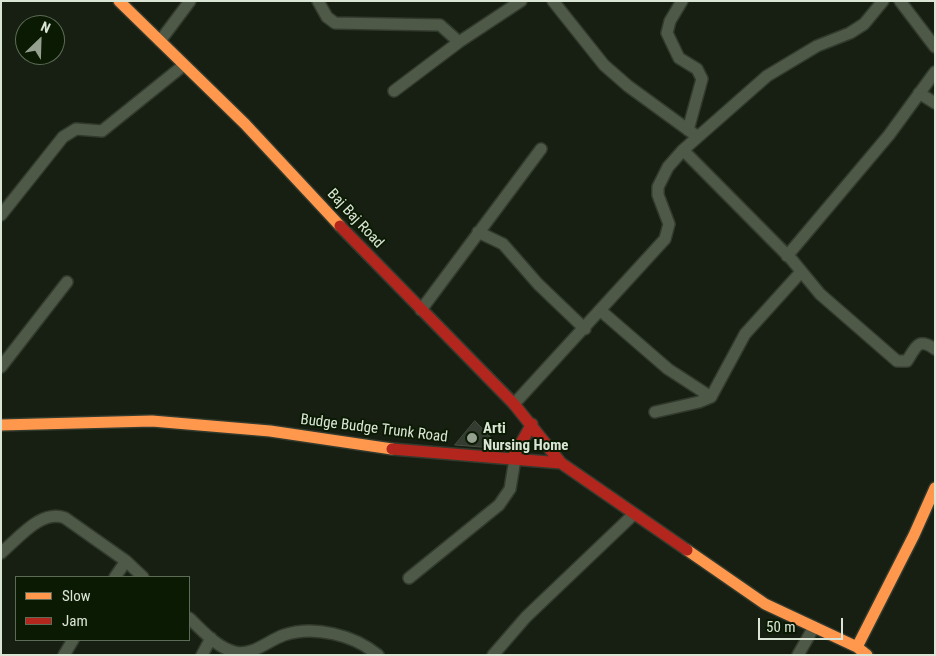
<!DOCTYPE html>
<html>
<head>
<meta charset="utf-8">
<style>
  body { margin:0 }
  #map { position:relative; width:936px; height:656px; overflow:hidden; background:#161f11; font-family:"Roboto Condensed",sans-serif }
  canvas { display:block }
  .frame { position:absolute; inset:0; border:2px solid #dae5d5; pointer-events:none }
  .legend { position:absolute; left:15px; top:576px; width:175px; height:65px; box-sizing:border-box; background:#0b1b03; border:1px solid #5e6c57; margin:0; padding:6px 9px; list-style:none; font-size:15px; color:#dae5d5 }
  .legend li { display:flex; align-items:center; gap:10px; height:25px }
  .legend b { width:25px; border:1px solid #5e6c57 }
  .north { position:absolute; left:15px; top:15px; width:50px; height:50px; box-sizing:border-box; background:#0b1b03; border:1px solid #5e6c57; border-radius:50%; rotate:24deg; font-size:14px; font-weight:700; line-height:20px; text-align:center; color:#dae5d5 }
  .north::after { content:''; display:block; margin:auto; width:18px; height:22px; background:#95a090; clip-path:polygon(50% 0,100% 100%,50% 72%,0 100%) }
  .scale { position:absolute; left:758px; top:618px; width:85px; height:22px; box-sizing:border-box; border:2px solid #dae5d5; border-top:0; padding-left:6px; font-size:15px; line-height:18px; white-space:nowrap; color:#dae5d5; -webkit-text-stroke:4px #0b1b03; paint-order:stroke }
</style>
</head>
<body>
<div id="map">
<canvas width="936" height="656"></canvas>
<div class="frame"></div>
<ul class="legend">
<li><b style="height:6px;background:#ff974d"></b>Slow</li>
<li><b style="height:6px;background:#b3261e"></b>Jam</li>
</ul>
<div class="north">N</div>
<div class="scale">50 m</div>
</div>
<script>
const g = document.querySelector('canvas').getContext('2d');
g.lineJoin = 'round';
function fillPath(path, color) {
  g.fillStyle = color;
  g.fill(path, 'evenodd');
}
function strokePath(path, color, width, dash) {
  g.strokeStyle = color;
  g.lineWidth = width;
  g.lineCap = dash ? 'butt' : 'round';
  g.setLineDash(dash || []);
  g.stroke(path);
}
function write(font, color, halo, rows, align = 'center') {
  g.font = font + ' "Roboto Condensed",sans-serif';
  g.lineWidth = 4;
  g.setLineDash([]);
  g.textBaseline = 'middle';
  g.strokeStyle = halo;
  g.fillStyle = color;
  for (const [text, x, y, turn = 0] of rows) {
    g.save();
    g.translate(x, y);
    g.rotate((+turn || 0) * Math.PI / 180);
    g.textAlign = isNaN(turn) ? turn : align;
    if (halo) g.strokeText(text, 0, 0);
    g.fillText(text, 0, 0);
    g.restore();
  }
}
const building = new Path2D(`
  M475 421 497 444 494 448 455 445Z`);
const street = new Path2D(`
  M318 1 327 17 335 23 440 25 459 42
  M553 1 604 65 628 86 698 137
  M682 1 670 21 667 33 679 58 697 69 702 79 688 130
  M900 1 935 47
  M160 41 190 1
  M394 91 459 42 521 1
  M919 93 935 103
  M683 150 792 260 820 294 897 361H907C916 347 918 337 935 349
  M1 215 63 137 76 129 102 131 184 65
  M478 232 503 244 538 284 585 329
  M787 256 889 135 935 72
  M421 310 541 149
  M601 311 668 369 711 397
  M1 367 67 282
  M514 404 665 239 669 224 658 195V187L668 167 683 150 767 76 817 46 850 33 864 24 883 1
  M655 412 699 402 711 397 745 334 801 272
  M1 553C19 538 41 509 65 518L126 561 143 577
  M115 577 126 561
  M409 578 499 505 510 489 515 459
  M189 618C202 630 217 648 235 652 253 656 267 641 284 635 314 625 354 635 378 655
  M64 655 73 640
  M202 655 211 638
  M493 655 526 617 634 514
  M798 655 814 627`);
const slow = new Path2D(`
  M119 1 245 124 340 226
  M1 425 152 421 270 431 392 449
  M687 550 765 604 857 647 867 655
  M857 647 914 535 935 488`);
const jam = new Path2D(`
  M340 226 514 404 561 463
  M392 449 561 463 687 550
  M512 459 532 424`);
const markers = [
  [472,438,6,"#95a090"]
];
const streetNames = [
  ["Baj Baj Road",355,219,47],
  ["Budge Budge Trunk Road",374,429,7]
];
const poiNames = [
  ["Arti",483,429],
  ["Nursing Home",483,446]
];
fillPath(building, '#343c31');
strokePath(building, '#474f42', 1);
strokePath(street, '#323a2d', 14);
strokePath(slow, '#323a2d', 14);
strokePath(jam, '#323a2d', 14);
strokePath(street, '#4e5948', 11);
strokePath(slow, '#ff974d', 11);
strokePath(jam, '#b3261e', 11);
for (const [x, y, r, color] of markers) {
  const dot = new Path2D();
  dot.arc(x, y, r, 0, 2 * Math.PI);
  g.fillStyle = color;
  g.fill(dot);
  strokePath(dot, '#0b1b03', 2);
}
write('15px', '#dae5d5', '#0b1b03', streetNames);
write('bold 15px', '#dae5d5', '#0b1b03', poiNames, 'left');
</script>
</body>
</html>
